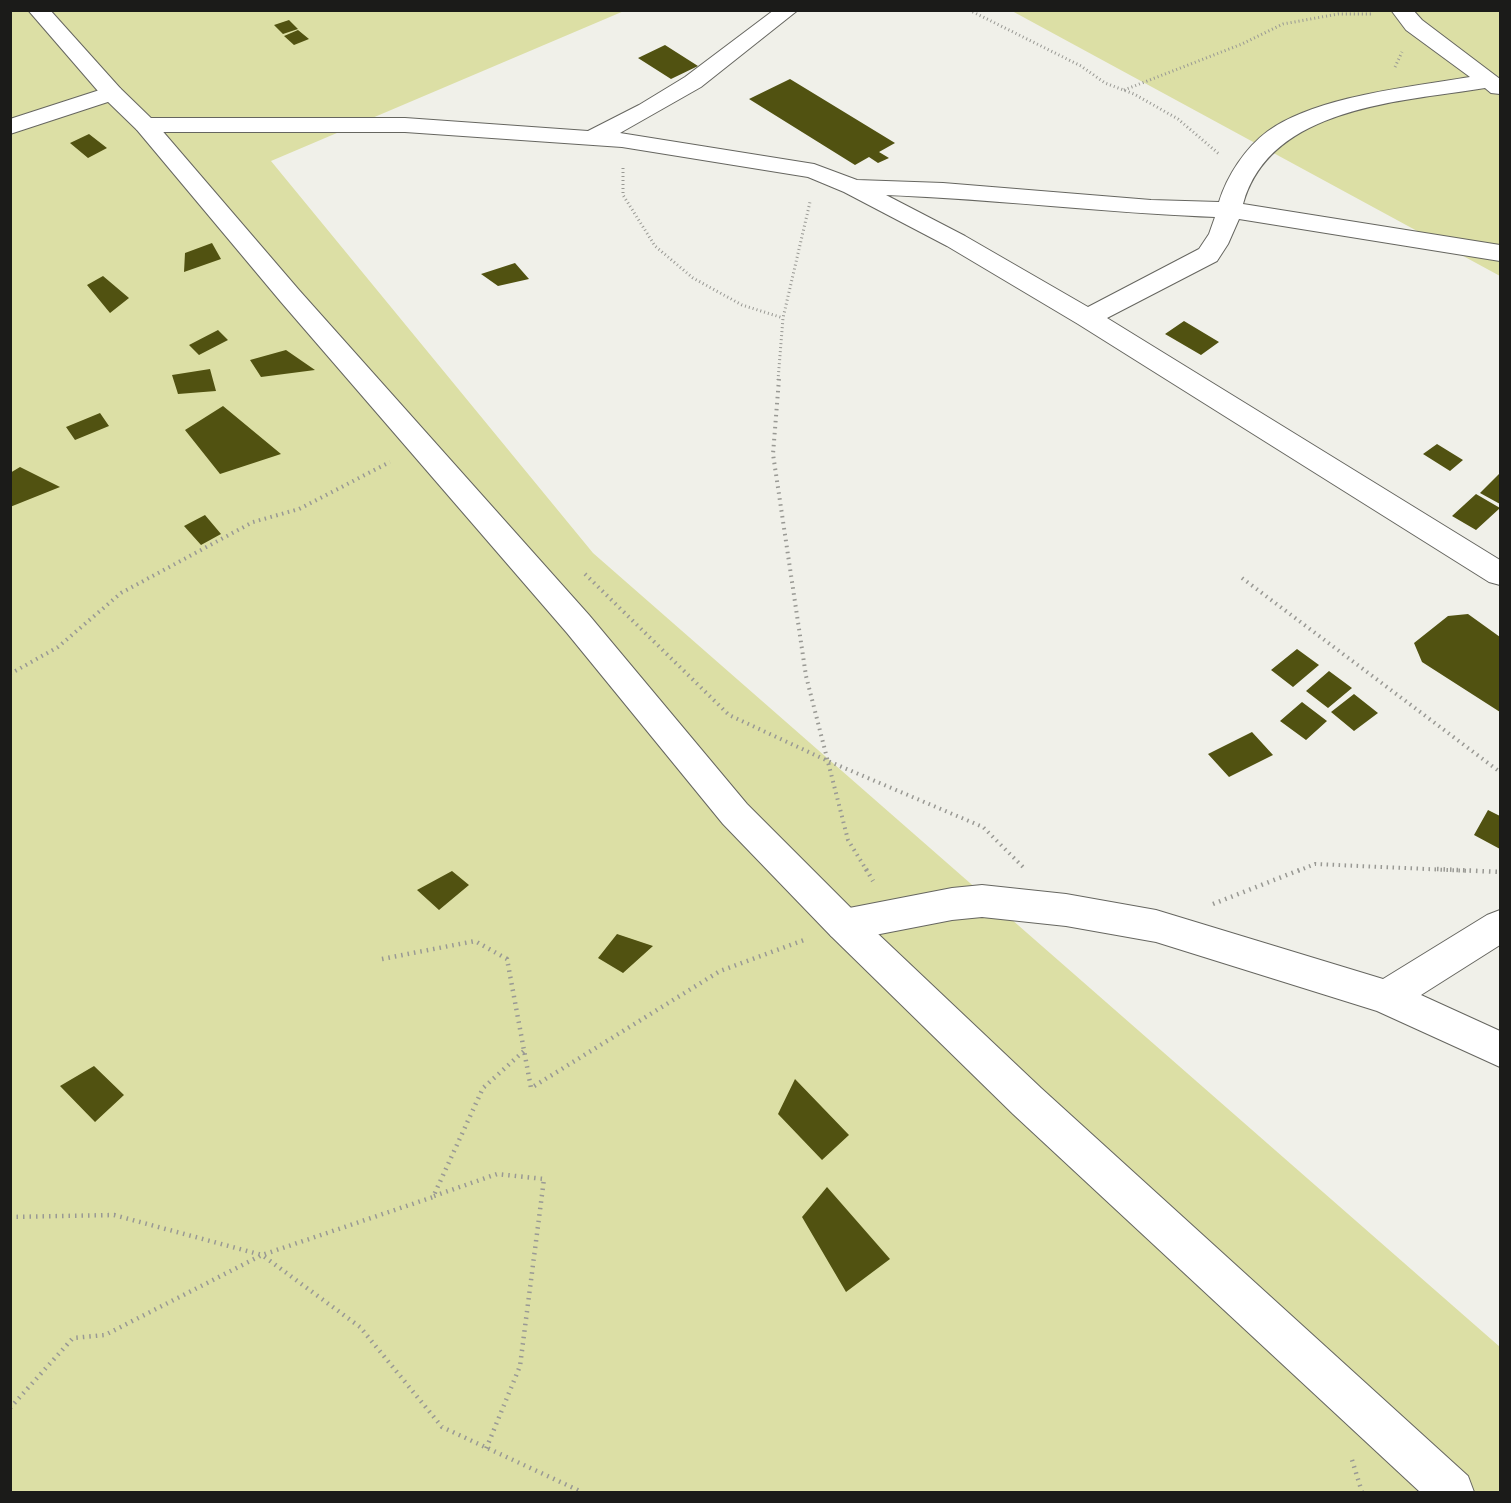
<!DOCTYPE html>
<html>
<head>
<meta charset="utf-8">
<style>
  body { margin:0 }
  #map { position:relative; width:1511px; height:1503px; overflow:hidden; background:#f0f0e9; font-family:Cabin,sans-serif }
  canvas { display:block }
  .frame { position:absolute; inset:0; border:12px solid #1b1b19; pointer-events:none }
</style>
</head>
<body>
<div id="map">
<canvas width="1511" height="1503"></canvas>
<div class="frame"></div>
</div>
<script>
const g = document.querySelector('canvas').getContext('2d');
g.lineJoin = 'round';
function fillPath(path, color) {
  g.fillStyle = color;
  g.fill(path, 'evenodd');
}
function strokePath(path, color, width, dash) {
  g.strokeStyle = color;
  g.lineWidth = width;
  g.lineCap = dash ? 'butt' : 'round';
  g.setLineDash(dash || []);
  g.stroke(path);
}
const green = new Path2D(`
  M10 11H624L271 161 593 553 1500 1347V1492H11Z
  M1012 11H1500V276Z`);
const building = new Path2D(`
  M289 20 298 29 283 34 274 25Z
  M298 30 309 39 294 45 284 36Z
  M665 45 698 66 671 79 638 58Z
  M790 79 895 143 879 152 889 158 878 163 869 157 855 165 749 99Z
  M89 134 107 148 88 158 70 143Z
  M212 243 221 259 184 272 185 253Z
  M515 263 529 279 498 286 481 274Z
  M103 276 129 298 110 313 87 285Z
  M1184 321 1219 342 1201 355 1165 334Z
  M218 330 228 340 199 355 189 345Z
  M286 350 315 370 261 377 250 360Z
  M210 369 216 391 178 394 172 375Z
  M223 406 281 454 220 474 185 430Z
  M100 413 109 426 75 440 66 427Z
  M1437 444 1463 460 1450 471 1423 454Z
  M20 467 60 487 10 507V473Z
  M1499 474 1500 475V504L1480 493Z
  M1476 494 1500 508 1476 530 1452 516Z
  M205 515 221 534 201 545 184 526Z
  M1468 614 1500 637V712L1422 662 1414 643 1448 616Z
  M1297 649 1319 665 1293 687 1271 670Z
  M1329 671 1352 688 1328 708 1306 691Z
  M1354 694 1378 713 1354 731 1331 712Z
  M1302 702 1327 721 1306 740 1280 721Z
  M1252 732 1273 755 1229 777 1208 754Z
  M1488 810 1500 816V849L1474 835Z
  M452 871 469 885 439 910 417 890Z
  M617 934 653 946 623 973 598 958Z
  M94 1066 124 1095 95 1122 60 1086Z
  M795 1079 849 1135 822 1160 778 1114Z
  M827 1187 890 1259 846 1292 802 1217Z`);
const pathFar2 = new Path2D(`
  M969 10 1081 66 1105 83 1134 94 1178 119 1219 154
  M1395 67 1402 52
  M1124 90 1242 44 1283 24 1338 14H1372
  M623 168V195L655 246 693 278 742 305 783 318
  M778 380 783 318 810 202`);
const pathFar1 = new Path2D(`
  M779 379 773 454 806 676 848 840 867 871
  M585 574 729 715 828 761 983 827 1023 867
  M1242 578 1500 772
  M10 674 58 647 121 593 253 522 299 509 390 462
  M1298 871 1315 864 1471 871`);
const path = new Path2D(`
  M866 869 873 881
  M1437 869 1500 872
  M1213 904 1302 869
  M382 959 475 941 507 959 531 1088 720 971 804 940
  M434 1196 497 1174 544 1179 520 1366 486 1449
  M10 1217 114 1215 262 1255 433 1197 483 1088 525 1050
  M10 1408 73 1338 105 1335 262 1255 360 1327 442 1427 582 1492
  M1352 1460 1362 1492`);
const street = new Path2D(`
  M774 10H798L701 87 620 133 814 164 857 180 943 183 1151 200 1219 202C1227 176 1245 148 1268 131 1317 96 1410 87 1470 77L1406 30 1391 10H1413L1422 20 1500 79V94L1491 93 1485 88C1401 102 1270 106 1243 204L1500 245V261L1239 219 1228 244 1217 261 1107 318 1500 560V585L1489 582 1078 324 947 246 844 192 808 177 622 147 405 132H145L137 130 134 125 137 120 145 118H405L588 131 639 105 685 77ZM886 195C996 199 1105 213 1215 217L1209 234 1199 249 1088 307 965 236Z
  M112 86 120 88 123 93 120 98 10 134V119Z
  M982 885 1066 894 1156 910 1383 979 1487 915 1500 910V945L1421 995 1500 1031V1067L1377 1011 1156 942 1066 926 982 917 952 920 844 941 831 936 826 925 831 914 844 909 952 888Z`);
const primary = new Path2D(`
  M28 10H50L120 88 153 120 299 290 589 615 747 804 857 914 1041 1088 1468 1476 1474 1492H1420L1013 1114 831 936 723 824 567 633 281 302 137 130 104 98Z`);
fillPath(green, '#dcdfa5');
fillPath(building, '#515211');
strokePath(street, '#666660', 2);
strokePath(primary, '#666660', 2);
strokePath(pathFar2, '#999994', 3, [1, 3]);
strokePath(pathFar1, '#999994', 4, [1.5, 4.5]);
strokePath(path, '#999994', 4.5, [1.5, 5]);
fillPath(street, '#fff');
fillPath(primary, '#fff');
</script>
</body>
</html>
